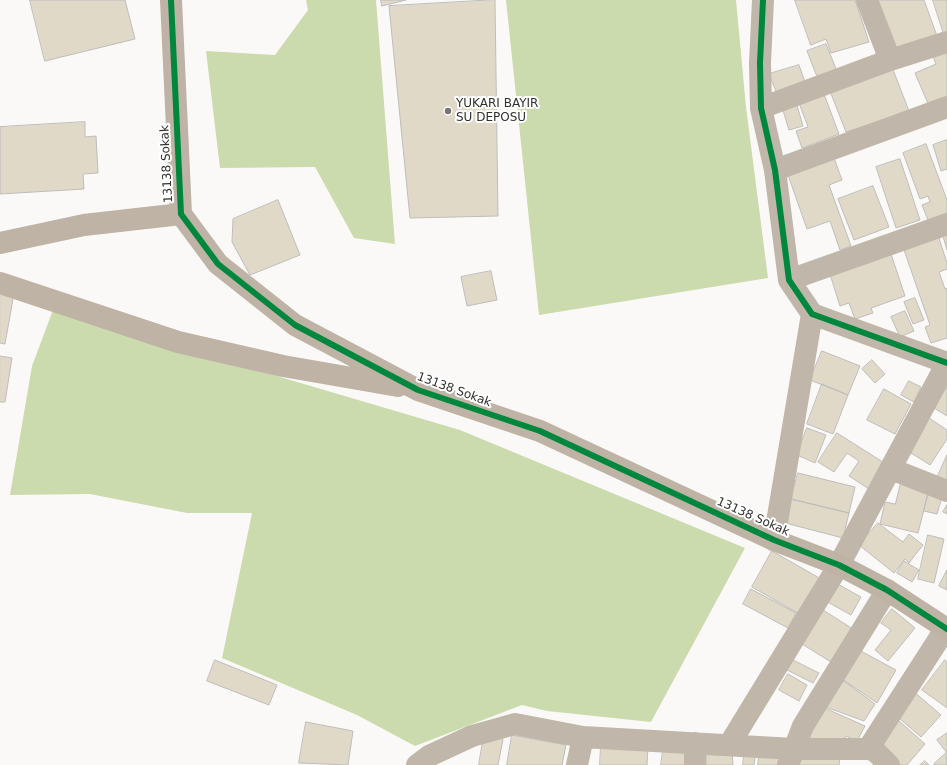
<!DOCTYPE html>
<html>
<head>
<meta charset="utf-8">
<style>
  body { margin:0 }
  canvas { display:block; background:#fbf9f7 }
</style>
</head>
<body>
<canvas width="947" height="765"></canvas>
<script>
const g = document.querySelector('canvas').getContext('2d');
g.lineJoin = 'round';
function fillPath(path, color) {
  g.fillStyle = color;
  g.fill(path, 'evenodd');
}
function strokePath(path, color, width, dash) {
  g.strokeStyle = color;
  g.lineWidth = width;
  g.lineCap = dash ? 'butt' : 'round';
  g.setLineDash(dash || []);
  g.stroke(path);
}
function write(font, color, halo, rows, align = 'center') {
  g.font = font + ' "DejaVu Sans",sans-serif';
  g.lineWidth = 4;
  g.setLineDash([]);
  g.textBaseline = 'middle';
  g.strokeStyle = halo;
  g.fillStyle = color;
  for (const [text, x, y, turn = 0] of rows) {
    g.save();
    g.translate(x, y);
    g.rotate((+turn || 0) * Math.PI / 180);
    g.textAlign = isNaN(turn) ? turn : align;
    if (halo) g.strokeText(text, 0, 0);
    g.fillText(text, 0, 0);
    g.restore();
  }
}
const forest = new Path2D(`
  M306 0H376L395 244 354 238 315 167 220 168 206 51 275 55 308 10Z
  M506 0H736L746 107 768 278 539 315Z
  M53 310 460 430 745 548 651 722 547 711 522 705 415 746 357 715 222 658 252 513H187L90 494 10 495 32 366Z`);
const building = new Path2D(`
  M30 0H125L135 39 45 61Z
  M381 0H406L382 6Z
  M495 0 498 216 410 218 389 6Z
  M795 0H855L869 42 831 53 826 39 811 45Z
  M874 0H924L937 36 894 52Z
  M933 0H947V33L944 34Z
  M826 44 837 71 818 79 807 51Z
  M947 49V99L929 106 915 73 936 64 932 54Z
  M799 65 805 82 777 94 769 74Z
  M892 67 909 111 846 132 830 91Z
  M824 94 839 134 802 148 796 131 808 127 799 103Z
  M796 102 803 126 789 130 782 107Z
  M85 122V137L96 136 98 173 83 174 84 189 0 194V127Z
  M947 140V169L941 171 933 145Z
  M926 144 947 200V213L928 220 922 205 930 202 928 196 920 199 903 153Z
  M834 158 842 180 829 185 851 246 840 250 830 221 807 229 788 175Z
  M900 159 920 220 896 228 876 167Z
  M873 186 889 227 854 240 838 199Z
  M278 200 300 255 250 275 232 242 233 219Z
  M947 232V250L942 233Z
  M938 235 947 263V269L939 272 945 289 947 288V338L931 343 925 327 930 325 903 247Z
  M890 251 905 296 871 308 873 313 855 319 849 303 840 306 829 271Z
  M491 271 497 300 467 306 461 277Z
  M0 290 14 293 5 344 0 343Z
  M915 298 924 320 913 324 904 302Z
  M905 311 914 331 900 337 891 317Z
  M822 351 860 366 848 395 810 380Z
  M0 356 12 358 5 402H0Z
  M872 360 885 374 875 383 862 369Z
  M909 381 921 387 914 402 901 395Z
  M822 384 848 395 833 434 807 424Z
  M947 387V416L934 408Z
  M884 389 911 404 895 434 867 420Z
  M929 418 947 430V439L930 465 908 451Z
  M807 428 826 435 815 463 797 455Z
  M837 433 886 464 869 489 849 476 859 461 847 453 834 472 818 462Z
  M947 455V482L937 478Z
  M798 473 855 487 849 513 791 499Z
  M902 479 930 486 918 533 880 524 885 502 895 504Z
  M929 490 943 494 937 514 924 511Z
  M791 499 849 513 843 538 785 523Z
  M947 505V514L943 512Z
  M878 523 903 542 909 534 923 545 909 563 905 559 894 573 859 545Z
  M928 535 944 539 934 583 918 579Z
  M772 551 821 579 801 615 752 587Z
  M904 561 919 570 912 582 897 573Z
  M947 570V590L939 586Z
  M834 582 861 597 851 615 824 600Z
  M751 589 796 613 788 628 743 604Z
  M892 609 915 628 888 661 875 650 891 630 881 623Z
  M823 610 853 629 831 662 802 644Z
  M859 650 896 670 877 703 842 679Z
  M215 660 277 685 269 705 207 681Z
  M793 660 819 673 813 683 787 670Z
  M945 660 947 662V708L922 690Z
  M788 674 807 685 799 701 779 690Z
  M841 679 875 704 864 721 823 706Z
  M912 690 941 715 921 737 892 712Z
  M818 705 865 726 857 741 846 736 842 746 803 740Z
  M898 720 925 744 907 765H899L876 745Z
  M306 722 353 731 348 765 299 763Z
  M947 733V753L937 740Z
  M484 735 503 739 498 765H479Z
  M512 735 566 745 562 765H507Z
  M664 743 692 747 689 765H661Z
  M601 746 648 747 647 765H600Z
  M745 748 756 749 754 765H743Z
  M760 751 780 753 779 765H758Z
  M732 752 733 765H706V753Z
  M798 752 840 757 839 765H797Z
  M946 753 947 765H934V764Z
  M925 761 929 765H920Z`);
const street = new Path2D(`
  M763 0 760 63 761 108 775 170 789 280 812 314 947 363
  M867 0 890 60
  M761 108 890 60 947 42
  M775 170 947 107
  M789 280 947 224
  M891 469 947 491
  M774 540 812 314
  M729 745 839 565 947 363
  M417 765 429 756 472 736 515 724 583 737 794 749H868
  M577 765 583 737
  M695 765V743
  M788 765 803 726 887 590
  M889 765 875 751 868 749 946 628`);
const secondary = new Path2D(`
  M171 0 181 214 218 264 295 325 418 390 540 431 774 540 839 565 887 590 947 629
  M0 243 84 225 181 214
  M0 283 178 342 283 366 398 386`);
const cycleway = new Path2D(`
  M171 0 181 214 218 264 295 325 418 390 540 431 774 540 839 565 887 590 947 629
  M763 0 760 63 761 108 775 170 789 280 812 314 947 363`);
const markers = [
  [448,111,4,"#787674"]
];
const poiNames = [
  ["YUKARI BAYIR",456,104],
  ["SU DEPOSU",456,118]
];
const streetNames = [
  ["13138 Sokak",167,164,-93],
  ["13138 Sokak",454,390,20],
  ["13138 Sokak",753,517,24]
];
fillPath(forest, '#cbdbae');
fillPath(building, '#e1d9c8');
strokePath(building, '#bebdbb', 1);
strokePath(street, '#c0b7aa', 22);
strokePath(secondary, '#beb3a5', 22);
strokePath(cycleway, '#00873e', 6);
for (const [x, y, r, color] of markers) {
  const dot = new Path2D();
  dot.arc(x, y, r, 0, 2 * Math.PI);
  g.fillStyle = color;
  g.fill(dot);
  strokePath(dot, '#fff', 1.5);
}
write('12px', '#31302e', '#fff', poiNames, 'left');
write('12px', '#31302e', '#fff', streetNames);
</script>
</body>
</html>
